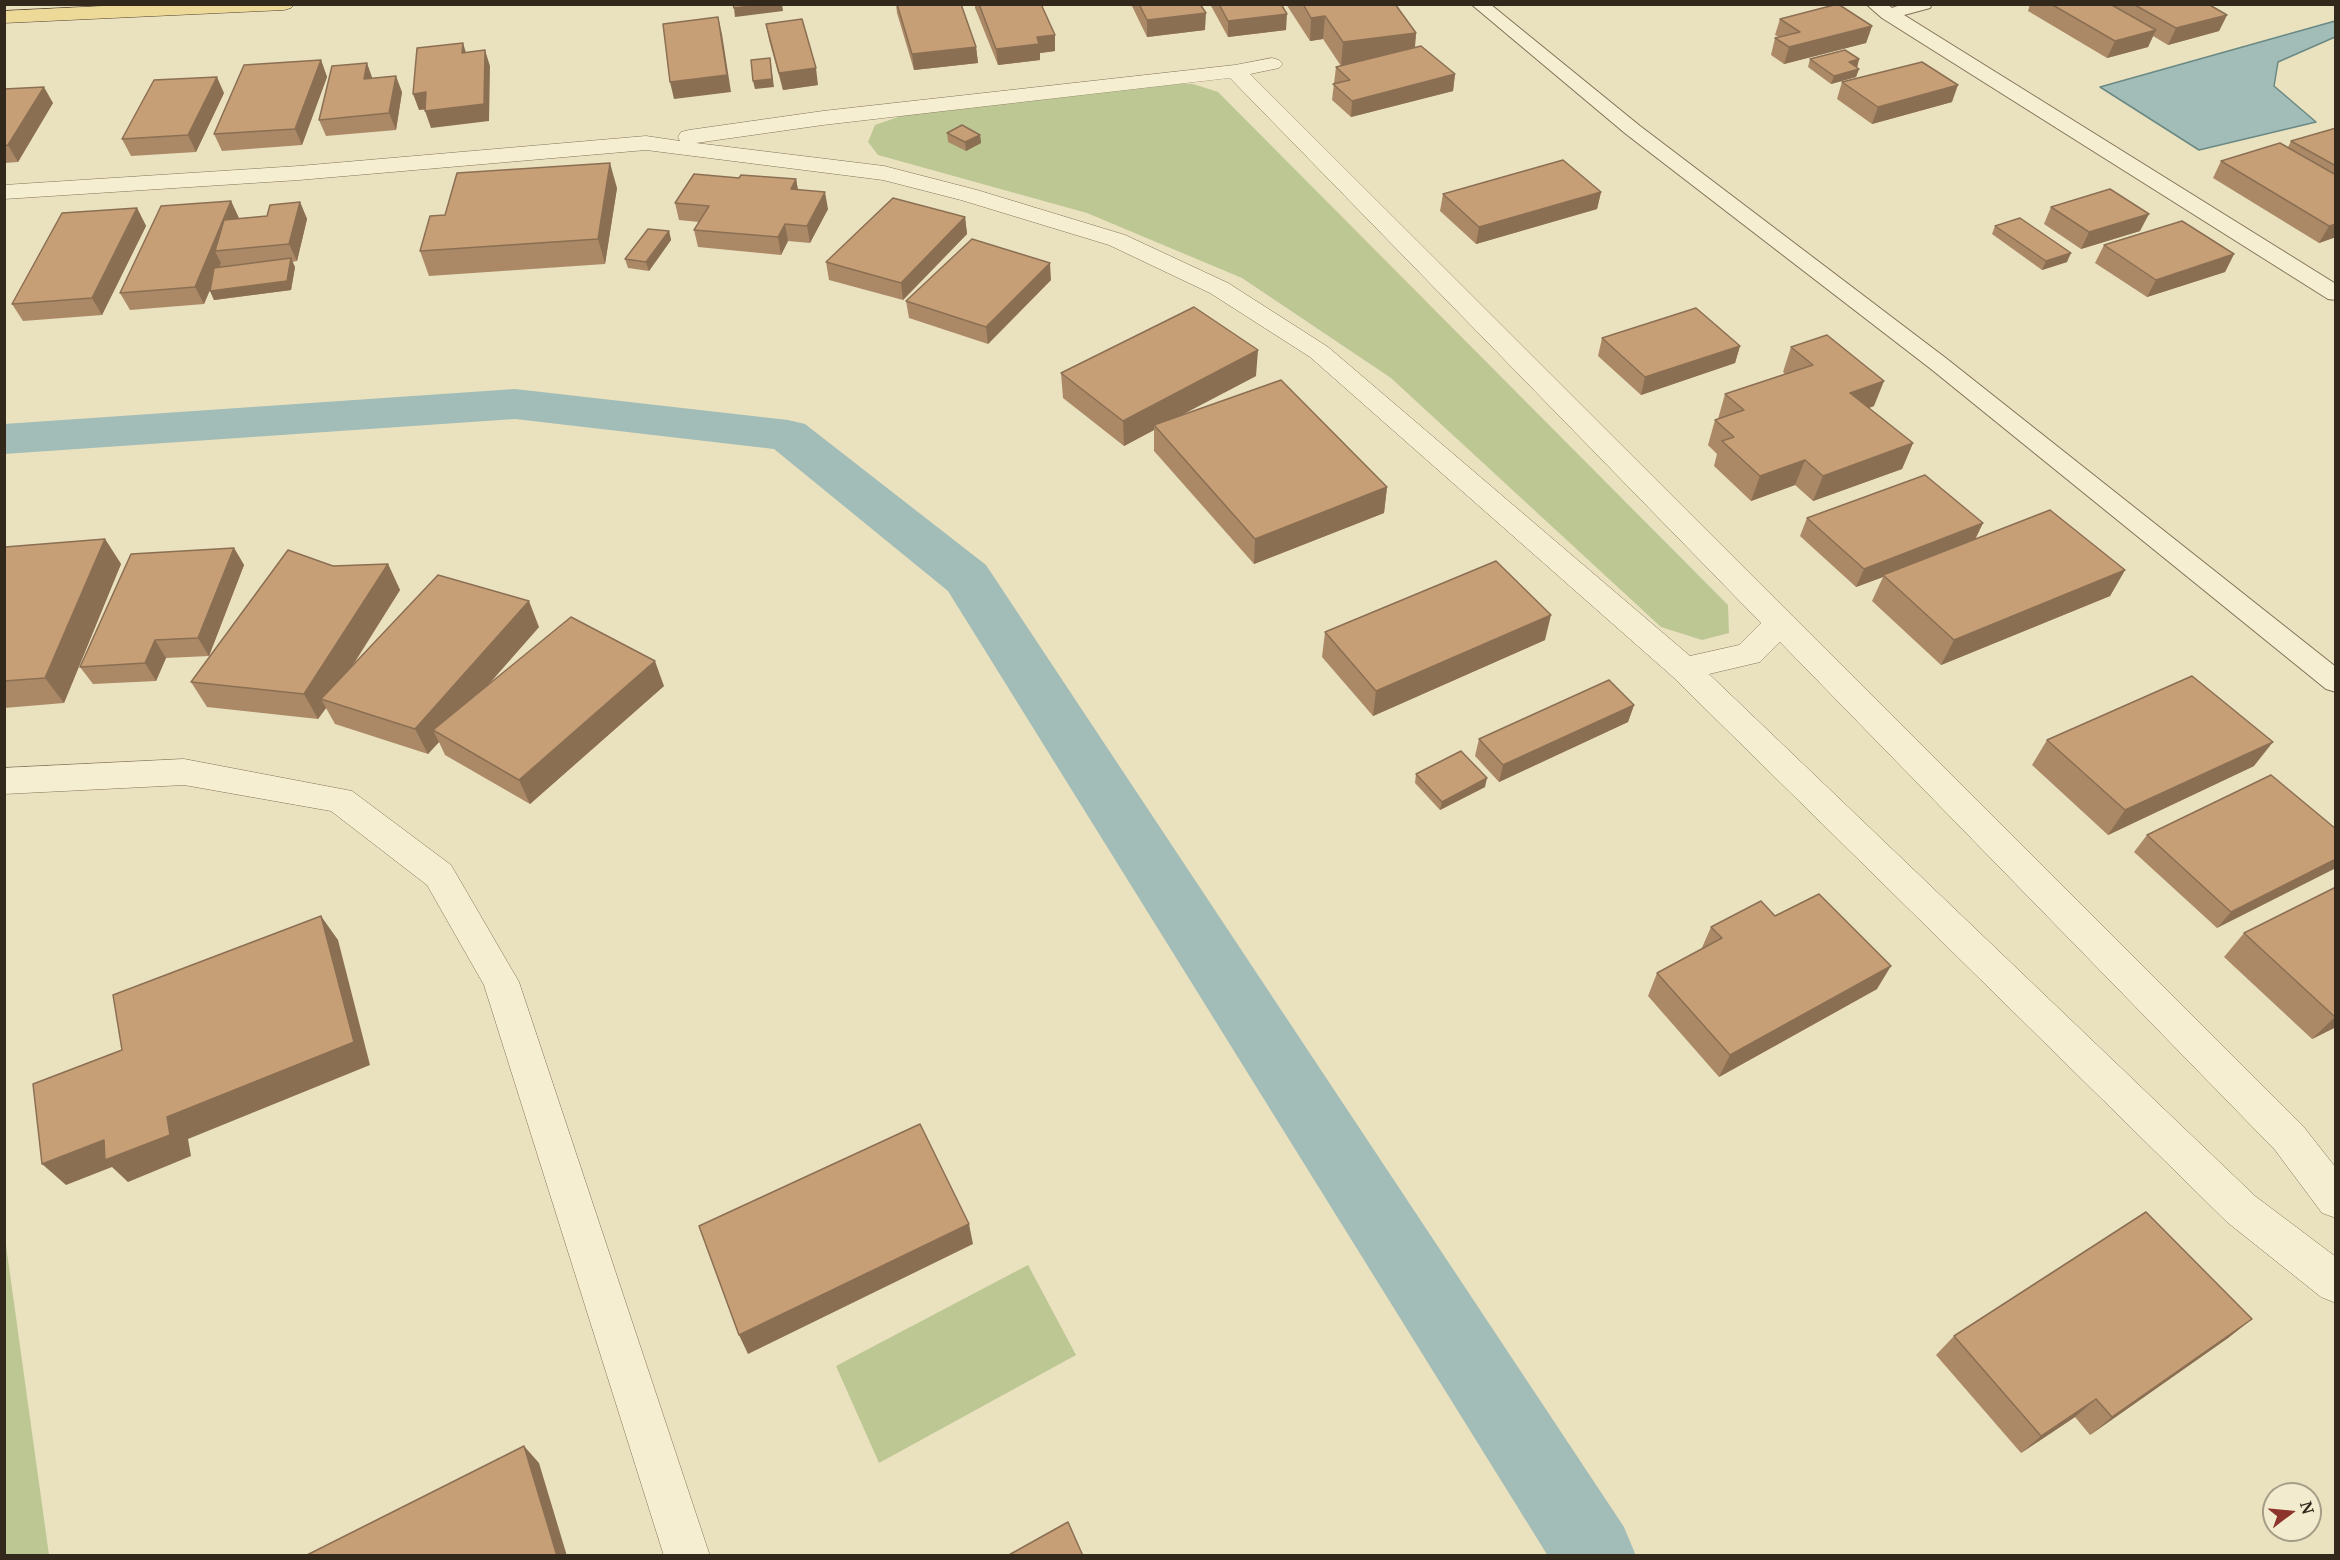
<!DOCTYPE html>
<html>
<head>
<meta charset="utf-8">
<style>
  body { margin:0 }
  #map { position:relative; width:2340px; height:1560px; overflow:hidden; background:#eae1bf; font-family:"Noto Serif",serif }
  canvas { display:block }
  .frame { position:absolute; inset:0; border:6px solid #32291c; pointer-events:none }
  .north { position:absolute; left:2262px; top:1482px; width:60px; height:60px; box-sizing:border-box; background:#f2ebce; border:2px solid #a59d87; border-radius:50%; rotate:74deg; font-size:16px; font-weight:700; line-height:24px; text-align:center; color:#32291c }
  .north::after { content:''; display:block; margin:auto; width:21px; height:27px; background:#8d342c; clip-path:polygon(50% 0,100% 100%,50% 72%,0 100%) }
</style>
</head>
<body>
<div id="map">
<canvas width="2340" height="1560"></canvas>
<div class="frame"></div>
<div class="north">N</div>
</div>
<script>
const g = document.querySelector('canvas').getContext('2d');
g.lineJoin = 'round';
function fillPath(path, color) {
  g.fillStyle = color;
  g.fill(path, 'evenodd');
}
function strokePath(path, color, width, dash) {
  g.strokeStyle = color;
  g.lineWidth = width;
  g.lineCap = dash ? 'butt' : 'round';
  g.setLineDash(dash || []);
  g.stroke(path);
}
const green = new Path2D(`
  M1162 82 1193 84 1218 92 1728 605 1729 633 1702 640 1661 627 1391 378 1242 278 1087 213 878 155 868 142 875 125 904 115Z
  M4 1238H5L49 1555H5Z
  M1028 1265 1076 1355 879 1463 836 1366Z`);
const water = new Path2D(`
  M2335 21V37L2278 62 2274 86 2316 122 2199 150 2100 87Z`);
const canal = new Path2D(`
  M515 389 788 420 805 424 986 565 1624 1527 1636 1556H1548L948 591 774 449 515 419 4 454V424Z`);
const service = new Path2D(`
  M1471 4H1490L1640 126 1947 359 2336 667V692L2326 689 1931 369 1626 134Z
  M1866 4H1887L1892 8 1903 4H1932L1930 8 1904 15 2336 284V300L2328 299 1882 18Z`);
const minor = new Path2D(`
  M1272 58 1279 60 1283 64 1279 68 1250 74 2303 1126 2336 1168V1218L2322 1213 2275 1150 1780 642 1760 662 1709 674 2255 1196 2336 1257V1303L2321 1297 2227 1222 1673 677 1310 357 1210 293 1109 245 961 200 883 180 646 150 299 180 4 199V185L299 166 646 136 680 141 678 137 681 132 689 130 823 111 1235 65ZM1230 78 1761 623 1739 645 1690 656 1328 347 1228 283 1125 235 977 190 884 166 696 143 823 125Z
  M184 759 352 791 451 865 519 982 710 1556H664L484 985 427 885 331 811 184 785 4 794V768Z`);
const primary = new Path2D(`
  M143 4H294L291 8 284 10 4 23V11Z`);
const wall = new Path2D(`
  M896 4H961L976 47 978 63 914 70 897 13Z
  M975 4H1041L1055 35V51L1040 53V60L998 65 975 8Z
  M1131 4H1200L1205 30 1147 37Z
  M1210 4H1281L1286 30 1228 37Z
  M1286 4H1395L1416 33 1415 48 1455 74 1453 91 1351 117 1332 100 1336 67 1341 66 1323 39 1310 41Z
  M2030 4H2208L2227 15 2219 31 2168 45 2153 36 2148 47 2107 58 2028 11Z
  M1780 19 1872 26 1866 43 1784 64 1771 55 1775 38 1779 37 1775 35Z
  M766 24 818 85 783 90 769 40Z
  M1810 59H1859L1857 67 1859 69 1856 77 1831 84 1808 67Z
  M321 60 327 77 302 145 222 151 214 134Z
  M373 78 402 92 396 130 326 136 319 120Z
  M1842 82 1952 102 1872 124 1837 99Z
  M4 89 53 103 18 162 4 163Z
  M224 93 196 152 131 156 122 139Z
  M2336 128V237L2319 243 2213 178 2221 161 2288 147 2291 141Z
  M947 133 980 135 981 143 966 151 948 142Z
  M739 178 796 179 798 190 828 209 810 243 788 241 781 255 698 247 694 230 699 222 679 220 675 203Z
  M617 188 605 264 429 276 420 251 445 215Z
  M1601 192 1597 209 1476 244 1440 211 1443 194Z
  M231 201 239 219 267 216 300 202 307 219 297 261 292 262 295 267 291 290 214 300 210 290 204 304 130 310 120 293Z
  M2051 207 2140 231 2081 249 2044 224Z
  M137 208 146 226 102 315 23 321 12 304Z
  M965 217 967 234 903 300 829 280 826 262Z
  M1995 226 2067 262 2042 270 1992 234Z
  M669 231 671 240 649 271 628 268 625 259Z
  M2104 245 2234 254 2225 272 2147 297 2095 263Z
  M1051 280 988 344 909 318 906 301Z
  M1602 338 1740 346 1735 363 1641 395 1598 356Z
  M1791 347 1874 406 1869 408 1913 443 1902 469 1813 501 1795 485 1751 501 1714 466 1717 454 1708 445 1715 420 1718 419 1725 394 1785 374 1783 372Z
  M1061 373 1256 376 1181 415 1387 487 1384 513 1254 564 1154 451V430L1124 446 1063 398Z
  M1807 518 1983 523 1975 540 2125 570 2110 596 1941 665 1872 601 1883 577 1856 587 1800 536Z
  M105 539 121 564 64 703 4 708V547Z
  M234 548 244 565 209 656 166 658 156 681 93 684 80 667Z
  M388 564 400 590 352 667 539 627 489 684 664 686 530 804 445 755 439 742 428 754 335 724 326 708 318 719 207 707 191 682 333 566Z
  M1325 632 1545 640 1373 716 1322 657Z
  M1634 705 1628 722 1499 782 1475 756 1479 739Z
  M2047 740 2254 766 2108 835 2032 765Z
  M1416 774 1485 787 1440 810 1415 783Z
  M2336 829 2217 928 2134 852 2147 835Z
  M2336 887V1027L2312 1039 2224 957 2244 933Z
  M1775 916 1877 989 1719 1077 1648 996 1657 973 1701 950 1711 927Z
  M2252 1319 2228 1338 2090 1435 2075 1417 2021 1453 1936 1355 1954 1336Z`);
const shadedWall = new Path2D(`
  M769 4H782L783 11 735 17 734 8Z
  M1206 13 1205 30 1147 37V20Z
  M1287 14 1286 30 1228 37V21Z
  M2227 15 2219 31 2168 45 2176 28Z
  M1325 16 1323 39 1310 41 1311 18Z
  M718 17 722 34 731 92 674 99 670 82Z
  M1872 26 1866 43 1784 64 1789 47Z
  M2156 30 2148 47 2107 58 2115 41Z
  M1416 33 1414 56 1341 66 1343 42Z
  M1055 35V51L1040 53V60L998 65 996 49 1037 37Z
  M463 43 468 59 462 53Z
  M976 47 978 63 914 70 912 54Z
  M485 50 490 66 489 121 431 128 425 111Z
  M770 58 774 87 755 89 753 81Z
  M1859 59 1857 68 1849 62Z
  M321 60 327 77 302 145 295 129Z
  M367 63 373 80 364 79Z
  M816 68 818 85 783 90 779 73Z
  M1859 69 1856 77 1831 84 1834 76Z
  M1455 74 1453 91 1351 117 1352 101Z
  M396 76 402 92 396 130 389 113Z
  M217 77 224 93 196 152 188 135Z
  M1958 85 1952 102 1872 124 1878 107Z
  M44 87 53 103 18 162 8 145Z
  M426 92 432 109 419 110 413 94Z
  M980 135 981 143 966 151 965 142Z
  M610 163 617 188 605 264 598 239Z
  M796 179 799 196 791 189Z
  M825 192 828 209 810 243 807 226Z
  M1601 192 1597 209 1476 244 1479 227Z
  M231 201 239 218 226 250 215 251 221 263 204 304 195 287Z
  M300 202 307 219 297 261 289 244Z
  M137 208 146 226 102 315 92 298Z
  M2149 214 2140 231 2081 249 2089 232Z
  M965 217 967 234 903 300 901 283Z
  M785 224 788 241 781 255 778 237Z
  M2336 224V237L2319 243 2329 226Z
  M669 231 671 240 649 271 646 262Z
  M2071 253 2067 262 2042 270 2046 261Z
  M2234 254 2225 272 2147 297 2156 280Z
  M291 258 295 267 291 290 214 300 210 291Z
  M1050 263 1051 280 988 344 986 327Z
  M1740 346 1735 363 1641 395 1645 377Z
  M1258 350 1256 376 1157 428 1154 425V430L1124 446 1123 421Z
  M1884 381 1874 406 1840 418 1850 393Z
  M1913 443 1902 469 1813 501 1823 476Z
  M1805 460 1795 485 1751 501 1760 476Z
  M1387 487 1384 513 1254 564 1255 539Z
  M1983 523 1974 541 1883 575V577L1856 587 1864 569Z
  M105 539 121 564 64 703 45 678Z
  M234 548 244 565 209 656 198 638Z
  M388 564 400 590 329 702 321 699 326 708 318 719 304 694Z
  M2125 570 2110 596 1941 665 1954 640Z
  M529 601 539 627 443 736 433 730 439 742 428 754 415 729Z
  M1551 615 1545 640 1373 716 1376 691Z
  M155 640 166 658 156 681 145 663Z
  M655 661 664 686 530 804 519 780Z
  M1634 705 1628 722 1499 782 1503 765Z
  M2273 742 2254 766 2108 835 2125 810Z
  M1487 778 1485 787 1440 810 1442 802Z
  M2336 859V868L2217 928 2231 912Z
  M321 916 338 940 370 1065 188 1139 191 1156 128 1182 112 1167 66 1185 42 1164 104 1140 167 1117Z
  M1891 966 1877 989 1719 1077 1730 1055Z
  M2335 1017 2336 1027 2312 1039Z
  M969 1224 973 1244 748 1354 739 1335Z
  M2252 1319 2228 1338 2090 1435 2112 1417Z
  M2096 1399 2075 1417 2021 1453 2041 1436Z
  M524 1446 539 1463 567 1556H557Z`);
const building = new Path2D(`
  M733 4H769L734 8Z
  M897 4H961L976 47 912 54Z
  M979 4H1041L1055 35 1037 37 1039 44 996 49Z
  M1139 4H1200L1206 13 1147 20Z
  M1219 4H1281L1287 14 1228 21Z
  M1303 4H1395L1416 33 1343 42 1325 16 1311 18Z
  M1838 4 1872 26 1789 47 1775 38 1800 32 1780 19Z
  M2051 4H2110L2156 30 2115 41Z
  M2133 4H2208L2227 15 2176 28Z
  M718 17 727 75 670 82 663 24Z
  M802 19 816 68 779 73 766 24Z
  M463 43 462 53 485 50 484 104 425 111 426 92 413 94 417 48Z
  M1421 46 1455 74 1352 101 1333 84 1350 80 1336 67Z
  M1845 50 1859 59 1849 62 1859 69 1834 76 1810 59Z
  M770 58 772 79 753 81 751 60Z
  M321 60 295 129 214 134 244 65Z
  M1922 62 1958 85 1878 107 1842 82Z
  M367 63 364 79 396 76 389 113 319 120 332 66Z
  M217 77 188 135 122 139 154 80Z
  M44 87 8 145 4 146V89Z
  M962 125 980 135 965 142 947 133Z
  M2336 128V166L2291 141Z
  M2280 143 2336 175V224L2329 226 2221 161Z
  M1563 160 1601 192 1479 227 1443 194Z
  M610 163 598 239 420 251 430 216 445 215 457 173Z
  M694 174 739 178 741 175 796 179 791 189 825 192 807 226 785 224 778 237 694 230 709 206 675 203Z
  M2110 189 2149 214 2089 232 2051 207Z
  M893 198 965 217 901 283 826 262Z
  M231 201 195 287 120 293 161 206Z
  M300 202 289 244 215 251 224 220 267 216 270 205Z
  M137 208 92 298 12 304 62 213Z
  M2020 218 2071 253 2046 261 1995 226Z
  M2182 221 2234 254 2156 280 2104 245Z
  M648 229 669 231 646 262 625 259Z
  M972 239 1050 263 986 327 906 301Z
  M291 258 287 281 210 291 214 268Z
  M1194 307 1258 350 1123 421 1061 373Z
  M1696 308 1740 346 1645 377 1602 338Z
  M1827 335 1884 381 1850 393 1913 443 1823 476 1805 460 1760 476 1722 441 1734 437 1715 420 1744 410 1725 394 1813 365 1791 347Z
  M1281 380 1387 487 1255 539 1154 425Z
  M1925 475 1983 523 1864 569 1807 518Z
  M2050 510 2125 570 1954 640 1883 575Z
  M105 539 45 678 4 681 5 547Z
  M234 548 198 638 155 640 145 663 80 667 131 554Z
  M288 550 333 566 388 564 304 694 191 682Z
  M1496 561 1551 615 1376 691 1325 632Z
  M438 575 529 601 415 729 321 699Z
  M571 617 655 661 519 780 433 730Z
  M2192 676 2273 742 2125 810 2047 740Z
  M1609 680 1634 705 1503 765 1479 739Z
  M1461 751 1487 778 1442 802 1416 774Z
  M2271 775 2336 829V859L2231 912 2147 835Z
  M2336 887V1017H2335L2244 933Z
  M1819 894 1891 966 1730 1055 1657 973 1722 938 1711 927 1761 901 1775 916Z
  M321 916 354 1042 167 1117 170 1135 105 1160 104 1140 42 1164 33 1084 122 1050 113 995Z
  M920 1124 969 1224 739 1335 699 1226Z
  M2146 1212 2252 1319 2112 1417 2096 1399 2041 1436 1954 1336Z
  M524 1446 557 1556H305Z
  M1068 1522 1083 1556H1007Z`);
fillPath(green, '#bdc794');
fillPath(water, '#a2bdb7');
strokePath(water, '#6a8984', 1.5);
fillPath(canal, '#a2bdb7');
strokePath(service, '#827259', 2);
strokePath(minor, '#827259', 1);
strokePath(primary, '#50402d', 1);
fillPath(service, '#f6eed1');
fillPath(minor, '#f6eed1');
fillPath(primary, '#edda98');
fillPath(wall, '#ab8966');
fillPath(shadedWall, '#8b6f53');
fillPath(building, '#c79f77');
strokePath(building, '#8b6f53', 1.5);
</script>
</body>
</html>
